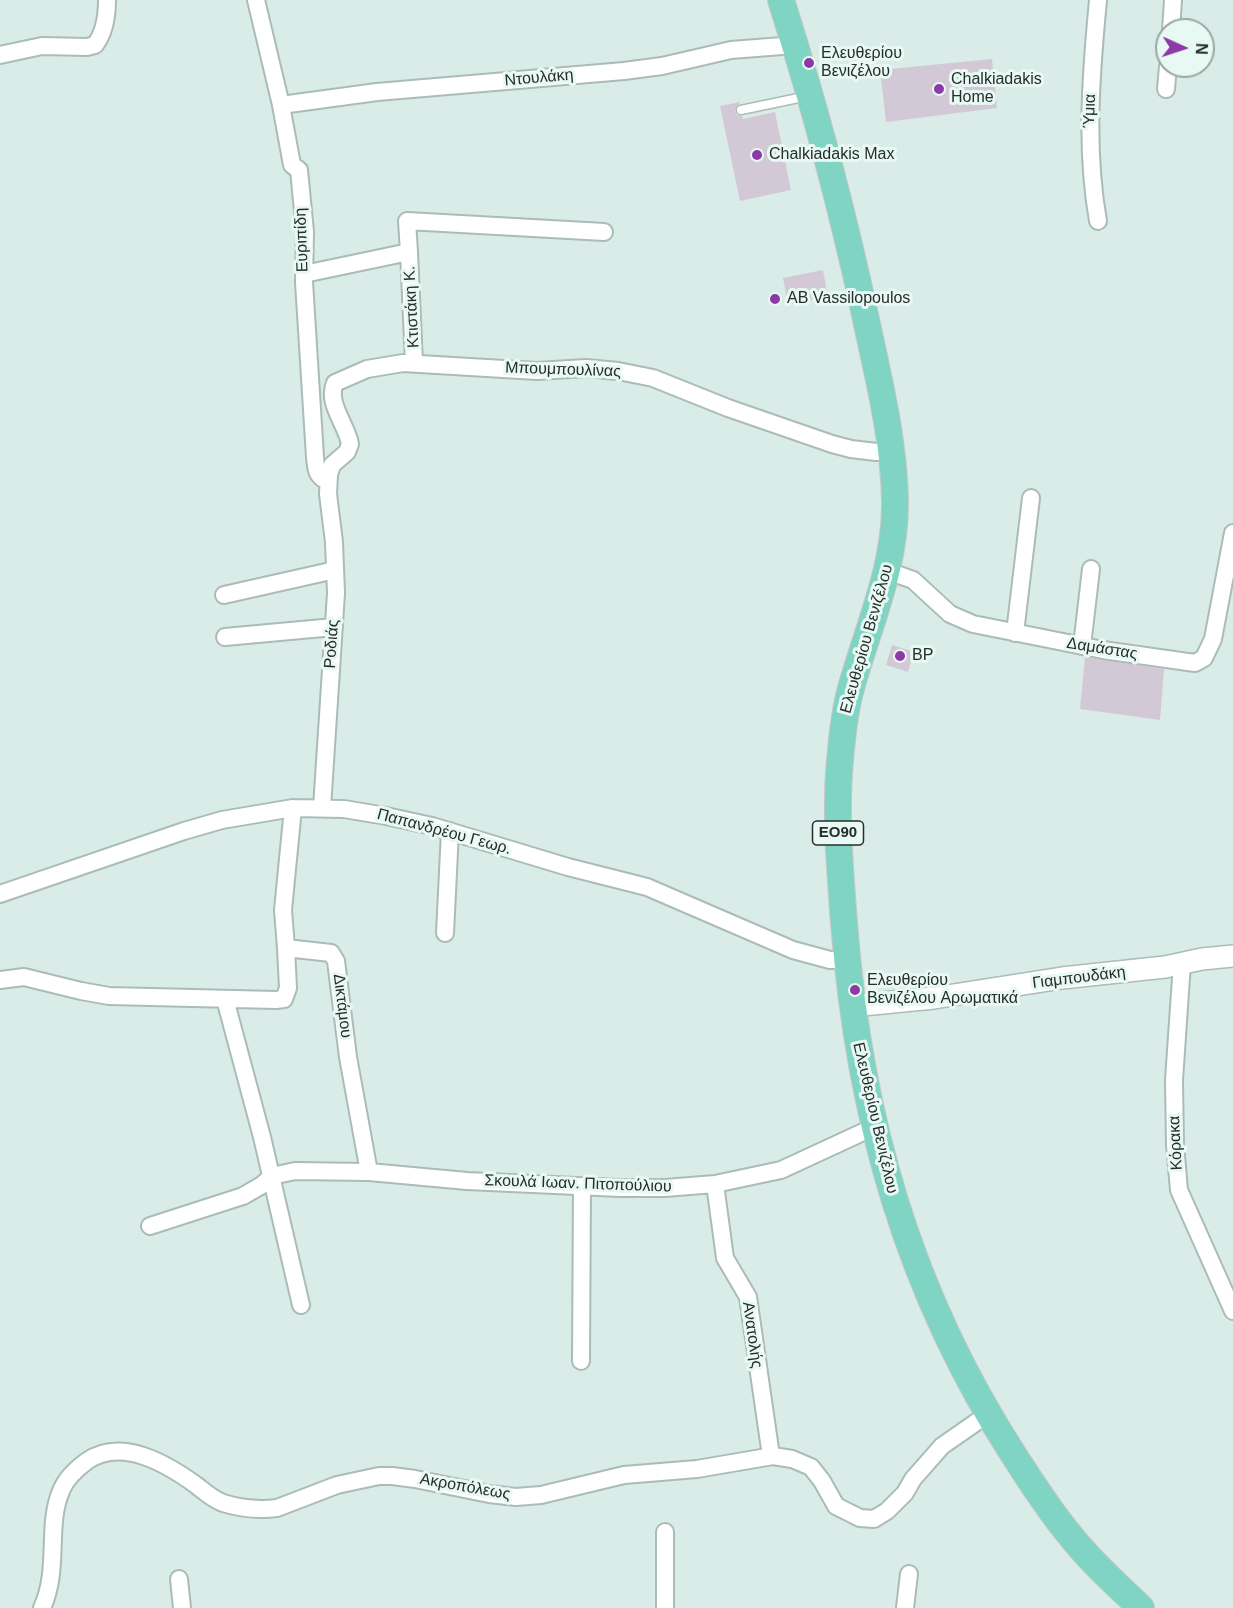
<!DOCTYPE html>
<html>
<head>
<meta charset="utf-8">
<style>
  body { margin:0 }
  #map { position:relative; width:1233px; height:1608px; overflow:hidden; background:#daece7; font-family:Arial,sans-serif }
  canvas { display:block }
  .north { position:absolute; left:1155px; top:18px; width:60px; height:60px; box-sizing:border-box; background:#e8f9f4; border:2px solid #9aa7a4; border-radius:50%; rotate:93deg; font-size:16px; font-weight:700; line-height:24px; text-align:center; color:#262d2b }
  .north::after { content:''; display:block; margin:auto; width:21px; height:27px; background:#8d39a7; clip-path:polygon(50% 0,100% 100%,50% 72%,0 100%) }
</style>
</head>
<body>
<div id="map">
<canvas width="1233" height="1608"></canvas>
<div class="north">N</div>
</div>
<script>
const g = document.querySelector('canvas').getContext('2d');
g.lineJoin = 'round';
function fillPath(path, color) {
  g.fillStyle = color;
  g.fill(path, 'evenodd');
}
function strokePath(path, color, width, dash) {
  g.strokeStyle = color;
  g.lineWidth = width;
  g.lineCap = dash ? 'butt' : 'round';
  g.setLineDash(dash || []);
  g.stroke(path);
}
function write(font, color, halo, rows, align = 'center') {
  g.font = font + ' Arial,sans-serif';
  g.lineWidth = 6;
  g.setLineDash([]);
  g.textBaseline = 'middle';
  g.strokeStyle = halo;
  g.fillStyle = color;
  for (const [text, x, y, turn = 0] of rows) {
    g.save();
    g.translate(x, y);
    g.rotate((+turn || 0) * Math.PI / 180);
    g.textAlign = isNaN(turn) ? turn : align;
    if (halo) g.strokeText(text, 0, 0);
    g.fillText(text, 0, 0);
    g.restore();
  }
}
const building = new Path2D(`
  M992 59 997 108 886 122 880 70Z
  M740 102 735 111 737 115 742 116 743 119 775 112 791 190 740 201 720 106Z
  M823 270 828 297 788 305 783 278Z
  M892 645 914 652 908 672 886 665Z
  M1085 657 1164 669 1160 720 1080 709Z`);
const service = new Path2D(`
  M741 110 808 96`);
const minor = new Path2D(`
  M256 0 281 105 292 165 299 170 305 232 304 282 315 457C316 468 316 477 328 481
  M1171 30 1173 0
  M0 55 42 46 87 47 95 45C105 32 107 16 107 0
  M1166 89 1168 66
  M281 105 377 92 624 71 662 66 731 50 795 45
  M1098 221C1085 148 1091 74 1098 0
  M409 252 414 363
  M304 274 409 252 407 221 604 232
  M888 571 913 580 950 614 973 624 1103 650 1195 663 1204 658 1213 639 1233 533
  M224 595 335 570
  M1015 633 1031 498
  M225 637 334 627
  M1082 646 1091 569
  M293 808 283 910 286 948 331 953 336 961 348 1057 369 1172
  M322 808 336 593 334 542 328 494 329 475 332 465 347 452 350 444C347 425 326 403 335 383L367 369 403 363 537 371 586 368 618 371 653 378 728 408 832 444 851 449 876 452 890 451
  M0 894 184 831 222 820 293 808 344 809 386 816 432 826 568 867 647 887 793 950 830 960H847
  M445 933 450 831
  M1182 963 1174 1080 1175 1145 1179 1190 1233 1311
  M0 980 24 977 81 991 109 996 276 1000 284 999 288 988 286 948
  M225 999 262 1137 301 1305
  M715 1184 725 1258 748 1297 771 1456
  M150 1226 243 1196 262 1185 272 1176 295 1171 369 1172 467 1181 620 1188H665L715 1184 781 1170 874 1127
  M581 1361 582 1186
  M665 1532V1608
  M179 1579 182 1608
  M42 1608C60 1569 46 1526 61 1491 66 1478 76 1469 87 1461 122 1437 167 1464 196 1485 205 1492 212 1499 223 1503 239 1508 260 1510 277 1508L337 1485 379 1476H392L415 1479 489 1494 516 1497 541 1495 624 1475 697 1469 773 1456 792 1459 811 1467 822 1481 836 1506 860 1518 874 1519 887 1511 905 1493 913 1479 942 1446 988 1414
  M905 1608 909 1574`);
const tertiary = new Path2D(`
  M852 1006 934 998 1062 978 1165 967 1202 959 1233 956`);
const primary = new Path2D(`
  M781 0C814 104 842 208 865 315 878 376 894 439 895 501 896 568 867 629 850 692 844 715 842 737 840 760 835 815 840 869 844 923 859 1117 908 1292 1015 1457 1032 1483 1049 1510 1069 1534 1090 1561 1116 1584 1141 1608`);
const markers = [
  [809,63,6,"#8d39a7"],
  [939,89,6,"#8d39a7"],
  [757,155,6,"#8d39a7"],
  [775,299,6,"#8d39a7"],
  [900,656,6,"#8d39a7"],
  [855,990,6,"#8d39a7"]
];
const shields = [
  [838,833,51]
];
const shieldNames = [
  ["ΕΟ90",838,833]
];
const poiNames = [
  ["Ελευθερίου",821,54],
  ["Βενιζέλου",821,72],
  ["Chalkiadakis",951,80],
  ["Home",951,98],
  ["Chalkiadakis Max",769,155],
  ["AB Vassilopoulos",787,299],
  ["BP",912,656],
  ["Ελευθερίου",867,981],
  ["Βενιζέλου Αρωματικά",867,999]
];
const streetNames = [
  ["Ντουλάκη",539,78,-5],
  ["Ύμια",1090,111,-88],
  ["Ευριπίδη",302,240,-92],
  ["Κτιστάκη Κ.",412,307,-93],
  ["Μπουμπουλίνας",563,370,2],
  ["Ελευθερίου Βενιζέλου",867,639,-74],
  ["Ροδιάς",332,644,-86],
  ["Δαμάστας",1102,649,9],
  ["Παπανδρέου Γεωρ.",444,832,15],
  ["Γιαμπουδάκη",1079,978,-7],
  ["Δικτάμου",342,1006,83],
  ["Ελευθερίου Βενιζέλου",875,1118,77],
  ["Κόρακα",1176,1143,-93],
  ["Σκουλά Ιωαν. Πιτοπούλιου",578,1184,2],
  ["Ανατολής",752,1335,82],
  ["Ακροπόλεως",465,1487,10]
];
fillPath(building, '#d3c9d6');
strokePath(service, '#abbcb7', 11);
strokePath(minor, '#abbcb7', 20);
strokePath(tertiary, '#abbcb7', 24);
strokePath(primary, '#c7c8c8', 28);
strokePath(service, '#fff', 8);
strokePath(minor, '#fff', 16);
strokePath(tertiary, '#fff', 21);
strokePath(primary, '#7fd4c3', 26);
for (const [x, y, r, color] of markers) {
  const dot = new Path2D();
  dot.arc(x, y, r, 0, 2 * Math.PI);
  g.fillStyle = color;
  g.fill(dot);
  strokePath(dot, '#e8f9f4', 2);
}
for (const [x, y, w] of shields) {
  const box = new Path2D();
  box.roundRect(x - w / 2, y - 12, w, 24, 4.5);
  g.fillStyle = '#e8f9f4';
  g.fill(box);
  strokePath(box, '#262d2b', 1.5);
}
write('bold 15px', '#262d2b', null, shieldNames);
write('16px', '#262d2b', '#e8f9f4', poiNames, 'left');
write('16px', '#262d2b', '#e8f9f4', streetNames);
</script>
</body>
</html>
